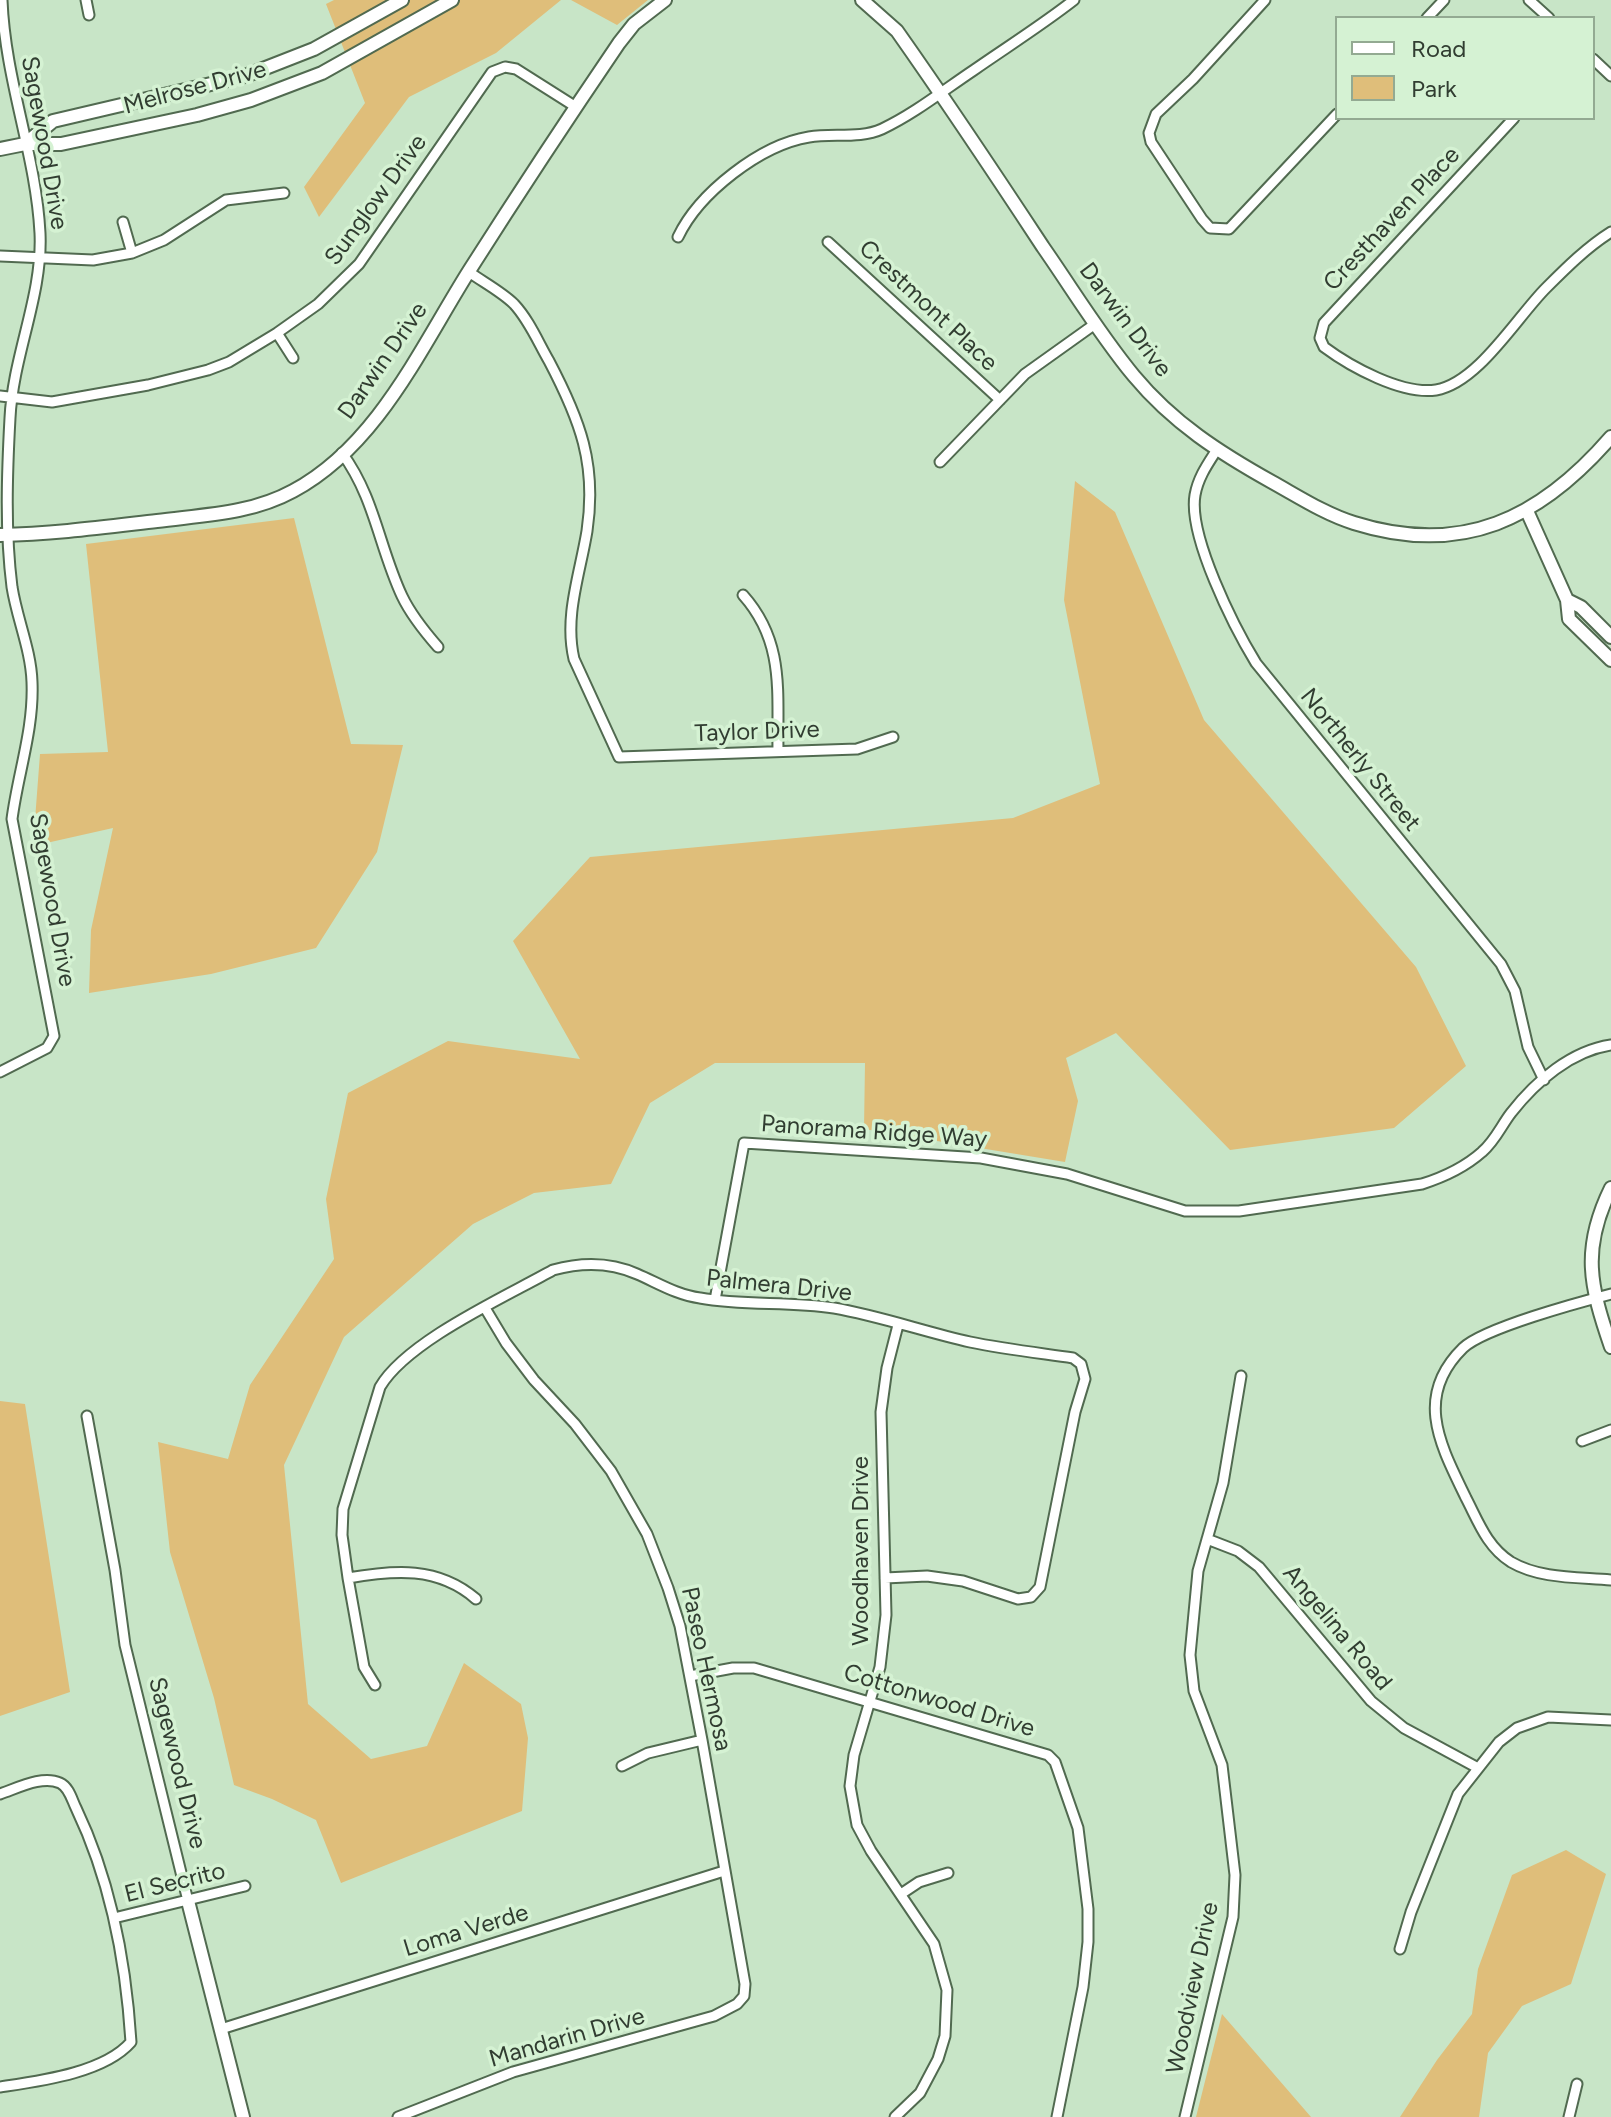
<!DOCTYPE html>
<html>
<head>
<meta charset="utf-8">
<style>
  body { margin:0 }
  #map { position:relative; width:1611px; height:2117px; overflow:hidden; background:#c8e5c7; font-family:Figtree,sans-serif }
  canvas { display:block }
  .legend { position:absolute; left:1335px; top:16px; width:260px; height:104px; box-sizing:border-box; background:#d5f2d3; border:2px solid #93aa92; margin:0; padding:10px 14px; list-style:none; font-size:24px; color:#313d31 }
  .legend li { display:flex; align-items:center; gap:16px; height:40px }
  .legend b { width:40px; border:2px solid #93aa92 }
</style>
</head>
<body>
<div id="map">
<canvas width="1611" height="2117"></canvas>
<ul class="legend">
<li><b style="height:10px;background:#fff"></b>Road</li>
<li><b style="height:22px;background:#dfbe7a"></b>Park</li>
</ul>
</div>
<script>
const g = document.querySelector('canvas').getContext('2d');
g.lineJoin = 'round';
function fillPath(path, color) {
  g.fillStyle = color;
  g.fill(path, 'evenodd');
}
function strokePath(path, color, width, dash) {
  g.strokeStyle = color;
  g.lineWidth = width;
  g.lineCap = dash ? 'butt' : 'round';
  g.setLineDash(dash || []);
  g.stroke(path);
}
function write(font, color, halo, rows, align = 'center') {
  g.font = font + ' Figtree,sans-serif';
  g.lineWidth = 7;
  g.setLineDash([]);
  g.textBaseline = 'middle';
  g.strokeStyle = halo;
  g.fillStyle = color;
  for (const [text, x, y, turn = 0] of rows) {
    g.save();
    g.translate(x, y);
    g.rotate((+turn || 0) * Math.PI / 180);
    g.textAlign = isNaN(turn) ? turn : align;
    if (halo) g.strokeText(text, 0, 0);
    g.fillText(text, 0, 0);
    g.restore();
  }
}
const green = new Path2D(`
  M334 0H561L496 53 409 97 319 217 304 187 365 103 326 4Z
  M571 0H648L617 25Z
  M1075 481 1115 512 1204 720 1416 967 1466 1066 1394 1128 1230 1150 1116 1033 1066 1058 1078 1101 1065 1162 864 1129 865 1063H715L650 1103 611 1184 534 1193 473 1224 344 1337 284 1465 308 1704 371 1759 427 1746 464 1663 521 1704 528 1738 522 1811 341 1883 316 1820 272 1799 234 1785 214 1698 170 1552 158 1442 228 1459 250 1385 334 1259 326 1199 348 1093 448 1041 580 1059 513 941 590 857 1013 818 1100 784 1064 600Z
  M294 518 351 744 403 745 377 852 316 948 211 974 89 993 91 930 113 828 33 846 40 754 108 752 86 544Z
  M0 1401 25 1404 70 1692 0 1716Z
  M1566 1850 1606 1874 1571 1984 1522 2006 1488 2053 1479 2117H1400L1437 2060 1472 2014 1478 1969 1512 1875Z
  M1222 2014 1311 2117H1196Z`);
const street = new Path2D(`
  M86 0 89 15
  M1265 0 1193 79 1156 114 1149 133 1151 142 1202 219 1210 228 1229 229 1337 114
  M1529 0 1549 18
  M1427 18 1444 0
  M1593 59 1611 76
  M1514 118 1324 323 1320 338 1324 347C1351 367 1402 395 1436 390 1478 383 1517 317 1546 288 1566 268 1587 247 1611 232
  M123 222 132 253
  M678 237C699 193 760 145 809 137 832 133 860 139 882 129 914 114 944 90 974 70 1007 47 1042 25 1074 0
  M828 242 1000 400
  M0 256 93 260 132 253 164 240 226 200 284 193
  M469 272C483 282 502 292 514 304 529 320 538 342 549 361 580 420 597 464 587 531 580 574 564 616 574 659L619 757 857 749 893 737
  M277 333 293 358
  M0 396 52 402 148 385 208 370 229 362 277 333 318 304 359 264 492 72 505 67 516 69 576 107
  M1216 451C1207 465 1198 478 1195 495 1188 536 1234 627 1256 663L1501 964 1515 991 1528 1047 1544 1080
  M342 453C375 498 379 547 402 596 411 615 424 631 438 647
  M940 462 1025 374 1095 324
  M743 595C785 642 777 692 778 751
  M0 1072 47 1048 54 1036 12 819C18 773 34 729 32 682 31 650 17 619 12 587 5 532 7 473 10 418 13 355 43 295 40 233 36 155 5 80 2 0
  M1611 1294C1580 1302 1484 1328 1463 1348 1413 1397 1441 1446 1466 1498 1478 1521 1487 1547 1511 1562 1540 1579 1578 1577 1611 1580
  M715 1300 744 1143 981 1158 1067 1174 1185 1211H1239L1422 1184C1444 1177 1464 1168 1482 1152 1495 1141 1501 1126 1511 1113 1536 1081 1571 1051 1611 1045
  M87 1416 115 1570 125 1645 188 1901
  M1582 1441 1611 1430
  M1207 1539 1238 1551 1259 1567 1371 1701 1404 1728 1478 1768
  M348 1578C394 1570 438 1566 476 1599
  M690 1676 733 1668H754L1048 1755 1055 1762 1078 1828 1088 1909V1942L1083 1987 1057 2117
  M375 1685 364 1667 348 1578 342 1535 343 1509 380 1387C407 1341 505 1297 553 1270 582 1262 610 1262 637 1274 658 1283 677 1295 700 1298 744 1306 789 1301 834 1308 880 1316 925 1332 970 1342 1004 1349 1039 1353 1073 1358L1081 1364 1085 1379 1075 1412 1040 1587 1031 1597 1018 1599 963 1581 927 1576 885 1578
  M622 1766 648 1753 702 1740
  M0 1794C18 1788 42 1775 60 1783 69 1787 72 1800 76 1808 111 1881 126 1962 131 2042 104 2073 40 2081 0 2087
  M901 1894 919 1882 948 1873
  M114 1918 245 1886
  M1400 1949 1411 1912 1458 1794 1499 1742 1517 1728 1548 1717 1611 1720
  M221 2029 724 1871
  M398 2117 513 2072 714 2016 737 2004 744 1996 745 1984 702 1740 680 1626 668 1588 647 1534 611 1471 575 1424 534 1380 506 1343 485 1308
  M895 2117 920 2093 938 2059 945 2036 947 1990 934 1944 871 1851 857 1825 850 1786 854 1755 880 1667 886 1615 881 1412 887 1368 898 1325
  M1185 2117 1233 1917 1235 1875 1222 1765 1194 1691 1190 1655 1198 1571 1223 1483 1241 1376
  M1569 2117 1577 2084`);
const secondary = new Path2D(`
  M862 0 897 31C947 102 995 174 1043 247 1073 290 1100 335 1134 376 1173 423 1220 453 1272 482 1299 497 1325 514 1354 523 1462 557 1540 519 1611 437
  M25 144 53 121 245 76 314 49 402 0
  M0 149 25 144H61L197 115 251 100 322 73 452 0
  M1527 511 1567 600 1569 619 1611 660
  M0 535C53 534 105 527 157 521 203 515 251 514 293 491 377 446 420 349 469 271 518 194 568 118 619 43L634 24 665 0
  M1567 600 1581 607 1611 637
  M1611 1188C1581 1249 1590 1286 1611 1347
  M188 1901 243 2117`);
const streetNames = [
  ["Melrose Drive",195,88,-15],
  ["Sagewood Drive",44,143,80],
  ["Sunglow Drive",376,200,-54],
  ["Cresthaven Place",1392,219,-47],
  ["Crestmont Place",928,306,43],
  ["Darwin Drive",1125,320,53],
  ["Darwin Drive",383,361,-55],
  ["Taylor Drive",757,732,-2],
  ["Northerly Street",1360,760,51],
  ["Sagewood Drive",52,900,80],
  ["Panorama Ridge Way",874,1132,4],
  ["Palmera Drive",779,1286,6],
  ["Woodhaven Drive",861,1551,-90],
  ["Angelina Road",1337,1628,50],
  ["Paseo Hermosa",706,1669,78],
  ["Cottonwood Drive",939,1701,17],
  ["Sagewood Drive",177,1763,76],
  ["El Secrito",175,1883,-14],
  ["Loma Verde",466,1931,-17],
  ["Woodview Drive",1193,1988,-78],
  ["Mandarin Drive",567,2038,-16]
];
fillPath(green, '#dfbe7a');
strokePath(street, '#516a50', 13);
strokePath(secondary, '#516a50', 16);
strokePath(street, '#fff', 9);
strokePath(secondary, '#fff', 12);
write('24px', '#313d31', '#d5f2d3', streetNames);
</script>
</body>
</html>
